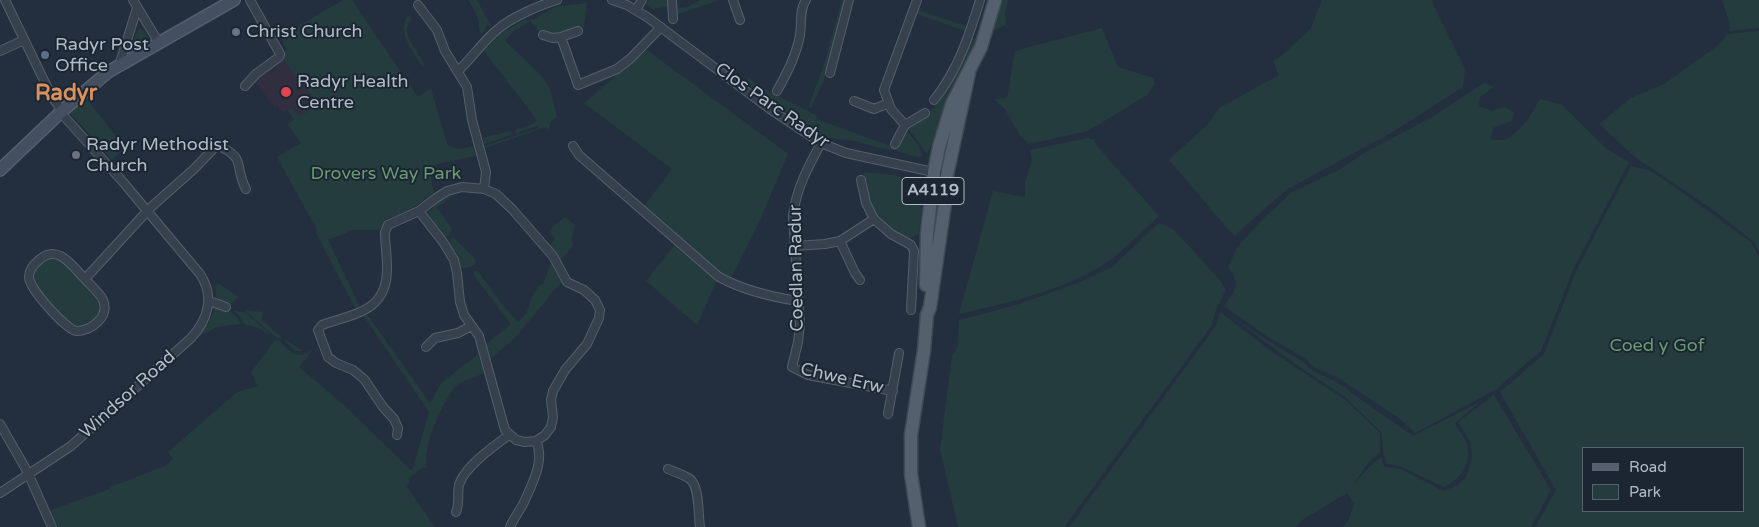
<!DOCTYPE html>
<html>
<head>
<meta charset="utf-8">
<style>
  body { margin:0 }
  #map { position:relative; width:1759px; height:527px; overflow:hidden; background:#232f3e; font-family:"Varela Round",sans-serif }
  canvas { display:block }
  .legend { position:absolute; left:1582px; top:447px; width:162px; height:65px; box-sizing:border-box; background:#1c2633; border:1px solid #58626f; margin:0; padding:6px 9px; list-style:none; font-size:15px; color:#b2bcc9 }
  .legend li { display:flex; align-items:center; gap:10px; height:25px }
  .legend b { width:25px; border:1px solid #58626f }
</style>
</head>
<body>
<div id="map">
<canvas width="1759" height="527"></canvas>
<ul class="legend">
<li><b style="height:6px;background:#54606e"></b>Road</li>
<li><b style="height:14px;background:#253c3f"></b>Park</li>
</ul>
</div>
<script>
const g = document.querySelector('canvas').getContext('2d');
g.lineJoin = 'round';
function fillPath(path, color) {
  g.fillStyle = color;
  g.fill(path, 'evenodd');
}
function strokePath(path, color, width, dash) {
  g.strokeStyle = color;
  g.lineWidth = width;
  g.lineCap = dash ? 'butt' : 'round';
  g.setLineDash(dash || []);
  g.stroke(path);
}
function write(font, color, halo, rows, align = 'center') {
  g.font = font + ' "Varela Round",sans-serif';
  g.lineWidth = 4;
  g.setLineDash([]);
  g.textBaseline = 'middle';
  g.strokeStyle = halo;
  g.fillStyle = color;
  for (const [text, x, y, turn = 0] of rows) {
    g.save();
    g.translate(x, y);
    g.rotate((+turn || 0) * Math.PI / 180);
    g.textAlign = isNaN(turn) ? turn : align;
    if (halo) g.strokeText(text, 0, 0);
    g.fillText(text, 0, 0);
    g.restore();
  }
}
const medical = new Path2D(`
  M282 58 320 104 294 120 288 110 283 113 278 106 275 108 254 80Z`);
const green = new Path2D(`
  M343 0H352L418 97 431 88 447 144C458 151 462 149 473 146L476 156 436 164 435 168 429 172 434 192 412 209 387 219 381 228 378 230H353L328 240 360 307 355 308 316 233 317 230 277 157 301 143 287 124 294 120 287 109H292L300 116 319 104 282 58 286 49 281 36Z
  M468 0H477L491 26 489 27 488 25 485 27 486 30 481 34C478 29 480 24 478 18 476 12 472 6 468 0Z
  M649 0H669L671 6 653 9 646 4Z
  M700 0H719L676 15 675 8 687 7Z
  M842 0H845L824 80 811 108 808 107 823 68Z
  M1003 0H1008L1005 14 1006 25 994 30 993 29Z
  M1322 0H1431L1465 69 1463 87 1391 133 1286 190 1234 236 1169 160 1209 123 1219 108 1279 75 1273 61 1284 54 1311 28Z
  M1722 0H1759V28L1730 31 1728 18Z
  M587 3 584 27C571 31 553 41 541 33 537 31 534 25 530 21L555 7Z
  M918 10 969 27 968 32 917 14Z
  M409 15 412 19C396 33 422 53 425 68L422 66C414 52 394 29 409 15Z
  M526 19 529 22 514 31 505 41 541 75 550 88 557 117 551 121 549 130 546 127 485 148 484 146 539 128 537 126 484 144 483 138 510 131 513 134 515 133 517 129 528 127 537 120 484 51 500 34Z
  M140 28 144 31 148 41 133 51C131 46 135 32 140 28Z
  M1102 28 1118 67 1154 78V85L1147 95 1088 131 1029 144 1020 136 1005 109 994 99 1007 98 1015 51Z
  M1759 31V252L1753 241 1712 209 1636 158 1599 124 1631 98 1664 84 1716 47 1728 34Z
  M971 37 976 39 971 53 946 101 932 145 927 154 908 128C914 123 922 121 927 115 948 94 962 65 971 37Z
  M647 50 788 154 760 220 730 280 720 274 643 207 672 169 584 103Z
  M749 78 757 85 817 116 816 119 893 147 906 130 918 145 923 156C915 159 905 152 896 151 885 149 873 146 862 143 848 138 833 141 819 135L746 82Z
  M1484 83 1494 87 1480 97 1479 106 1491 111 1505 107 1515 113 1511 121 1493 128 1491 140C1495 140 1500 140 1503 140 1519 136 1533 112 1540 99L1562 105 1608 150 1629 162 1573 270 1541 351 1495 390 1415 433 1400 419 1337 377 1314 367 1305 358 1268 337 1224 306C1236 290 1241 285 1228 267L1238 246 1265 217 1292 192 1339 170 1364 153 1432 117Z
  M86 98 125 148 112 160 70 113Z
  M1088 138 1094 140 1097 146 1159 216C1143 230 1125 250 1107 262 1064 291 1009 302 959 314L993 191 1025 197V182L1032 161 1030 150Z
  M1631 166 1649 170 1682 192 1752 243 1759 257V527H1535L1556 490 1500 392 1544 354 1576 271ZM1583 448H1743V511H1583Z
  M864 172 895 175 920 185 922 203 919 234 908 239C890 230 877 219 868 200 865 192 865 181 864 172Z
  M458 192 437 207 452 229 450 234 445 238 428 213 440 200Z
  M565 217 575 225 572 239 573 246 561 260H558L548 247 555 239 550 232 552 230V227Z
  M1159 223 1173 229 1220 280 1226 290 1216 309 1212 325 1064 527H958L940 449 952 356 958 346 959 320 1016 305 1078 283 1112 267Z
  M453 237 475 259 476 261 474 266 461 269 455 252 448 241Z
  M677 242 718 278 697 325 646 281Z
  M51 257 63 260 97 297C107 315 87 334 69 324 53 306 9 272 51 257Z
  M551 263 562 283 556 288 514 339 490 359 486 344 511 324 475 277 473 272 477 270 501 303 518 322 526 314 532 297 538 287 543 284Z
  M218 283 239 297 229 305C217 303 216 298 215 287Z
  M215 307C227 308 236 314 241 324L217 327 204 334 202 333 208 324Z
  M1221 309 1268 341 1302 361 1313 371 1335 381 1413 436 1480 402 1455 423C1458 430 1465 437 1467 444 1472 465 1461 478 1444 487L1400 466 1387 464 1383 452 1382 433 1344 396 1301 368Z
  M233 310 246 313 272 336 258 328 244 324 242 319Z
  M244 310 263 312 262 320 282 338 304 351H295L282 338H277Z
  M1220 312 1271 351 1344 399 1380 433V452L1368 463 1352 487 1368 468 1381 457 1384 467 1401 469 1443 491 1456 486 1466 477 1472 459 1471 442 1458 422 1494 395 1551 490 1531 527H1343L1349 519 1354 504 1347 493 1302 520 1295 527H1069L1215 327Z
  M367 314 430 403 440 385 449 377 478 354 484 373C476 377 463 380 456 386 443 401 421 449 427 468L423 467 411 476 407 487 435 527H58L51 510 110 489V487L165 466 173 459 168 452 237 392 258 386 251 372 276 339 278 343V340L280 341C293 355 295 359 313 350L299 367 345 406 412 471 429 412 363 315Z`);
const street = new Path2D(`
  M5 0 52 97 62 111
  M133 0 159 43
  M612 0 627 5 647 17 770 109 821 143 846 153 938 173
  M672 0 673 19
  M733 0 740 20
  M418 5 437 30 445 51 467 87 472 120 486 172 484 189
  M636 10 642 0
  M578 31 561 37 578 85 617 69 631 58 661 27
  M543 35 553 38 561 37
  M0 51 24 40
  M119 66 137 8
  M458 71C472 58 483 41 498 29 512 17 540 5 557 0
  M830 73 849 0
  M245 86 256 74 279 57 280 54 250 0
  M777 91C787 73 796 56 800 35 802 23 799 10 806 0
  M934 100C958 70 969 36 980 0
  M854 101 874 109 889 103
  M905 125 891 109 884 90 917 0
  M821 143C808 167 796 189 793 216L800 325 798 342 792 367 808 375 893 391
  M895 144 905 125 925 113
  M573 146 579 155 719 277C743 290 772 297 798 301
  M861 180 866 203 874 219
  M840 241 855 273 860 280
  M795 246 825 244 840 241 874 219 891 234 911 245 914 251 911 310
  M85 279C90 285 99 292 103 300 110 317 91 331 76 331 65 328 29 289 29 277 29 270 34 264 39 260 58 243 72 266 85 279L150 208 194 169 217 145C248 159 233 165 246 189
  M209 301 226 307
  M426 347 435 338 458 333 471 326
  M888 414 899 353
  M0 424 27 471 52 527
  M397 435 398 428 394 419 383 407 364 379 353 370 336 363 328 357 318 330 322 325C356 313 388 311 387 267 387 255 385 244 385 232L388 225 419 211 436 198 447 191 462 187 484 189 496 194 512 209 553 256 567 282 584 290 595 300 600 310 599 318 587 344 565 370 553 391 551 400 553 417 551 427 545 435 536 441 525 442 516 440 505 430 479 336 464 315 460 302 457 273 454 260 443 242 419 211
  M668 469C675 472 684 475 690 479 700 487 698 515 700 527
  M0 493 71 446 191 338C208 320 215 296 200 274L123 182 61 113
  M456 512C460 504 457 494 459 485 464 467 494 446 509 435
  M510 527C514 517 521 510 525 500 533 482 545 460 536 441`);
const secondary = new Path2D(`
  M0 170 62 111 108 72 234 0`);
const primary = new Path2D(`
  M926 285 927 233 934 172 939 147 952 104 981 47 995 0
  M919 527 911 474V435L924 350 927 315 930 307 945 203 947 175 969 73`);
const markers = [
  [236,32,5,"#6b7280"],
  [45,55,5,"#5c6f8a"],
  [286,92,6,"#e0444e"],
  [76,155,5,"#6b7280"]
];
const shields = [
  [933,191,62]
];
const shieldNames = [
  ["A4119",933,191]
];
const poiNames = [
  ["Christ Church",246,32],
  ["Radyr Post",55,45],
  ["Office",55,66],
  ["Radyr Health",297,82],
  ["Centre",297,103],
  ["Radyr Methodist",86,145],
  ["Church",86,166]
];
const streetNames = [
  ["Clos Parc Radyr",772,106,35],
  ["Coedlan Radur",797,268,-91],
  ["Chwe Erw",842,379,13],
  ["Windsor Road",128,395,-42]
];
const parkNames = [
  ["Drovers Way Park",386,174],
  ["Coed y Gof",1657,346]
];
const districtNames = [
  ["Radyr",66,94]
];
fillPath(medical, '#312f3f');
fillPath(green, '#253c3f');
strokePath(street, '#555f6c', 10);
strokePath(secondary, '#555f6c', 14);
strokePath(primary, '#404a57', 15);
strokePath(street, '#37414e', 8);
strokePath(secondary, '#445061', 11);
strokePath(primary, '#54606e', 12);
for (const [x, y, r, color] of markers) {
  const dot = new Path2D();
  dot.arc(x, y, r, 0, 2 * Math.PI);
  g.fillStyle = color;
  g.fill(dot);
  strokePath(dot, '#1c2633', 2);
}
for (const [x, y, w] of shields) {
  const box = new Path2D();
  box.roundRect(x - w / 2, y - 13.5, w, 27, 4);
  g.fillStyle = '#1c2633';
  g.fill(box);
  strokePath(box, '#b2bcc9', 1);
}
write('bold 16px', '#b2bcc9', null, shieldNames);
write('18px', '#b2bcc9', '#1c2633', poiNames, 'left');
write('18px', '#b2bcc9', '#1c2633', streetNames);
write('18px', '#689b73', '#1c2633', parkNames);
write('bold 22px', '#d9915e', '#1c2633', districtNames);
</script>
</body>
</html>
